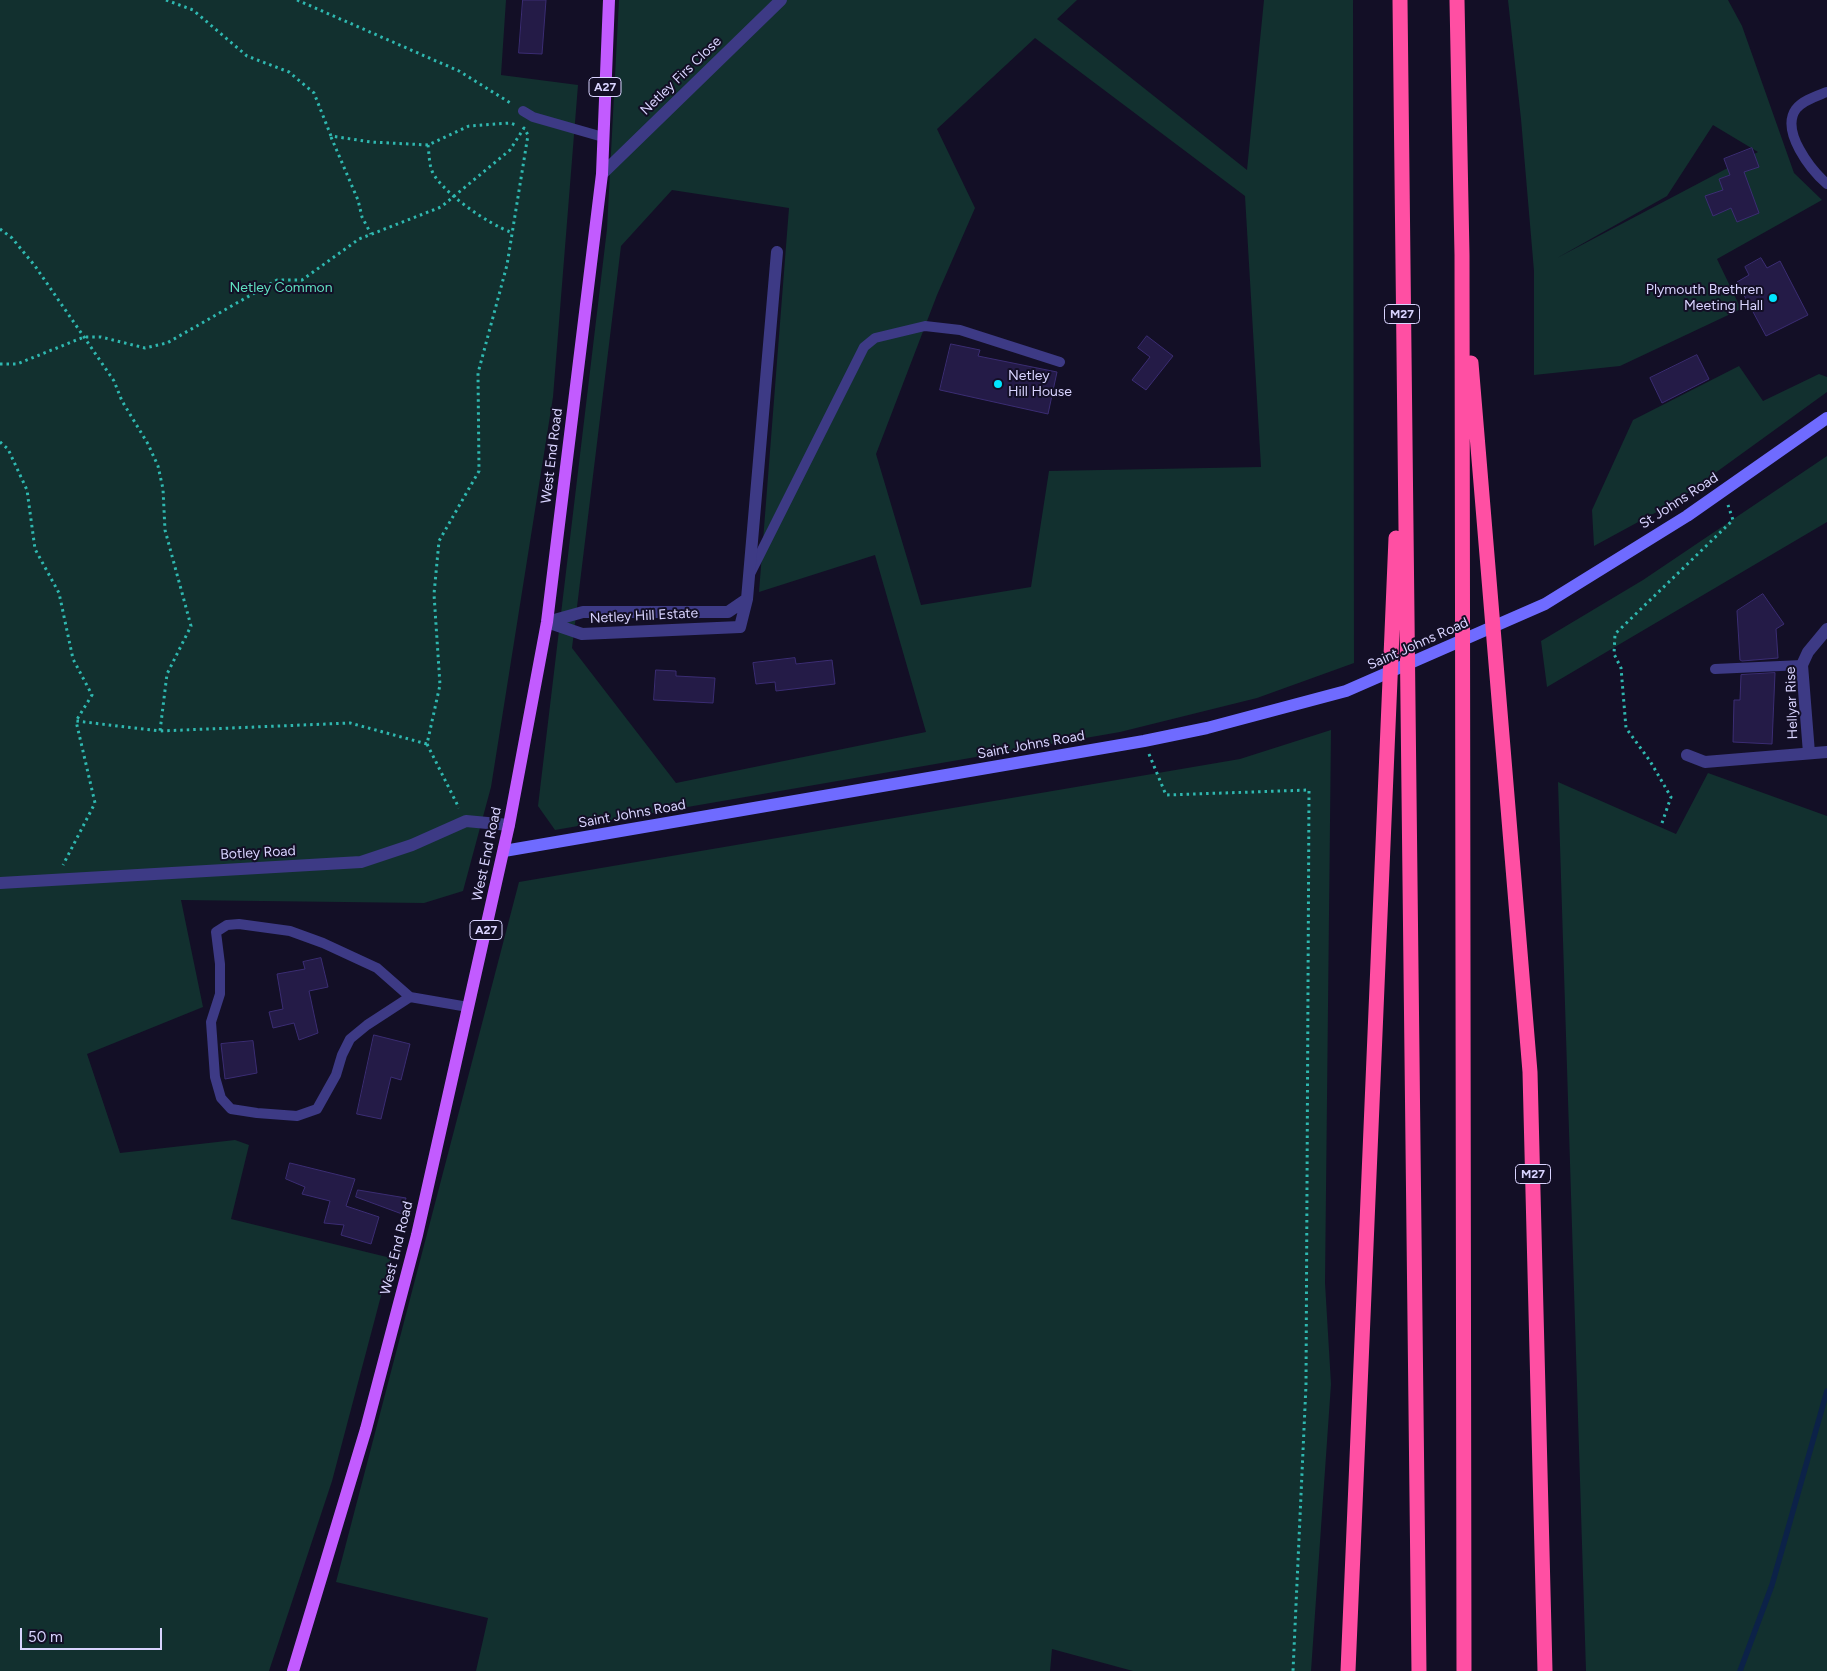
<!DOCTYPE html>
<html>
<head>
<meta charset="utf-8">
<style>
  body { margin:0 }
  #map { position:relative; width:1827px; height:1671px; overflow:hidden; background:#130f26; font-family:Figtree,sans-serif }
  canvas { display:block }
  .scale { position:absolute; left:20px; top:1628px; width:142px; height:22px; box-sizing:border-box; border:2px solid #d9d4ff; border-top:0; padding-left:6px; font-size:15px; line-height:18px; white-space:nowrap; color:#d9d4ff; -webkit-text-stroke:4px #130f26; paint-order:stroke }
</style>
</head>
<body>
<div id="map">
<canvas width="1827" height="1671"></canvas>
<div class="scale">50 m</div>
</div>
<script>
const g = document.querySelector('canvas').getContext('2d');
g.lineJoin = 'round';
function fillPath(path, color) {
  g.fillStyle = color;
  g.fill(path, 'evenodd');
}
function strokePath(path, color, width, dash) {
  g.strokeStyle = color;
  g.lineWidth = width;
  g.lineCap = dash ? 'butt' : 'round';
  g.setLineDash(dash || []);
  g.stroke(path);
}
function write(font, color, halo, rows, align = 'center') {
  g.font = font + ' Figtree,sans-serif';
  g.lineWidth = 4;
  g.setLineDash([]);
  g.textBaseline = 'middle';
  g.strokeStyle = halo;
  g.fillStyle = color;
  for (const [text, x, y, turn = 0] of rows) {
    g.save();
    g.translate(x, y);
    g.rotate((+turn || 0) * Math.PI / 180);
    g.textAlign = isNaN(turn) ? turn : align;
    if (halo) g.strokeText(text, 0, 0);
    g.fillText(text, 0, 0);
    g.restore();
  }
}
const green = new Path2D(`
  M0 0H506L501 75 578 85 553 397 491 787 463 891 424 903 181 900 203 1007 87 1054 120 1153 235 1140 249 1145 231 1219 391 1258 332 1481 269 1671H0Z
  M619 0H1077L1057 19 1247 170 1264 0H1353L1354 663 1257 698 1120 732 555 830 538 806 607 229ZM1035 38 1245 196 1261 467 1049 471 1031 587 921 605 876 454 937 295 975 208 937 129ZM672 190 789 208 759 592 875 555 926 732 676 783 572 648 621 246Z
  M1508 0H1728L1742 26 1794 173 1822 200 1717 259 1741 309 1620 366 1534 375V271L1521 119ZM1713 125 1758 152 1557 258 1667 196Z
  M1739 366 1763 401 1819 374 1827 377V392L1675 502 1594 546 1592 510 1633 420Z
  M1827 456V522L1547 687 1541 641 1643 580Z
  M1331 730 1325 1283 1331 1384 1311 1671H1133L1052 1649 1050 1671H476L488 1618 336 1582 519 882 1240 759Z
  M1708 773 1827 816V1671H1586L1558 782 1676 834Z`);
const stream = new Path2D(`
  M1740 1671 1772 1585 1827 1391`);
const building = new Path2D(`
  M523 0H546L542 54 519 53Z
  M1752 148 1759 167 1744 172 1759 213 1737 222 1731 208 1713 216 1705 196 1723 190 1719 179 1730 175 1724 159Z
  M1761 258 1767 268 1780 261 1808 315 1766 336 1737 282 1749 275 1745 267Z
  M1147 336 1173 356 1146 390 1132 380 1150 357 1138 348Z
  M951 344 980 350 978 356 1057 372 1048 414 940 390Z
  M1697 355 1709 379 1662 403 1650 378Z
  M1763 594 1784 624 1776 629 1778 658 1742 661 1740 660 1737 611Z
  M795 658 796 664 832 660 835 684 776 691 775 682 756 684 753 663Z
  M656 670 676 671V676L715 678 713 703 654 700Z
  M1775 673 1772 744 1733 742 1734 700H1740L1741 675Z
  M321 958 328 987 309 991 318 1033 299 1040 294 1023 273 1028 269 1012 283 1009 277 974 305 969 303 962Z
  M374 1035 410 1044 401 1080 391 1077 381 1119 357 1114Z
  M253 1041 257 1073 225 1079 221 1044Z
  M290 1163 355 1179 346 1206 379 1217 371 1244 341 1235 344 1225 324 1223 330 1201 302 1194 305 1187 286 1179Z
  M358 1190 406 1198 402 1214 356 1197Z`);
const path = new Path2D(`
  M166 0 193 10 247 56 289 72 314 93 331 136 371 142 428 145 469 126 510 123 516 125
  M297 0 459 71 512 104
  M331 137 358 200 362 217 371 234
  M428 145C429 152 429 161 431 168 436 189 491 226 511 232
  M0 229 12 238 35 266 84 337 114 381 122 401 148 444 158 466 163 489 165 530 191 626 167 674 160 731 76 721 95 803 63 865
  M0 364H17L84 337H101L145 348 167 343 277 280H302L359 239 441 207 510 150 524 128 528 135 507 265 478 373 479 471 439 541 434 594 440 685 427 744 350 723 160 731
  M0 442 8 449 27 490 35 549 59 593 73 659 92 695 76 721
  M427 744 459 808
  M1149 754 1166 795 1309 790 1306 1385 1293 1671
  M1662 823 1671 797 1650 761 1626 728 1621 668 1614 654 1615 634 1733 520 1728 505`);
const service = new Path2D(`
  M1827 92C1817 96 1803 100 1796 109 1780 131 1811 170 1827 184
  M523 111 533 117 603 137
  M751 572 864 347 875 338 925 326 960 330 1060 362
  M1715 669 1802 665
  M410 997 367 1025 350 1039 342 1055 336 1075 317 1109 297 1116 257 1113 231 1109 221 1098 215 1077 211 1022 220 994V964L216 932 227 925 239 924 290 931 323 943 377 968 410 997 468 1007`);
const minor = new Path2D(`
  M602 174 781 0
  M547 622 582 634 740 627 747 599 777 252
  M547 622 583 612H728L747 599
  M1809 753 1802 665 1808 652 1827 629
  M1687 755 1705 762 1827 752
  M0 883 361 862 412 845 466 821 509 825`);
const secondary = new Path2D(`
  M504 851 1144 741 1207 728 1346 691 1545 604 1687 516 1827 418`);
const primary = new Path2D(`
  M293 1671 366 1429 417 1235 509 825 547 622 602 174 609 0`);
const motorway = new Path2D(`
  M1400 0 1419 1671
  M1457 0 1462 255 1464 1671
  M1471 363 1530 1072 1545 1671
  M1348 1671 1396 538`);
const markers = [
  [1773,298,5,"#00e5ff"],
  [998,384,5,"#00e5ff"]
];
const shields = [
  [605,87,32],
  [1402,314,35],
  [486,930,32],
  [1533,1174,35]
];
const shieldNames = [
  ["A27",605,87],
  ["M27",1402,314],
  ["A27",486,930],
  ["M27",1533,1174]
];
const streetNames = [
  ["Netley Firs Close",681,76,-44],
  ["West End Road",552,456,-83],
  ["St Johns Road",1679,501,-33],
  ["Netley Hill Estate",644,616,-3],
  ["Saint Johns Road",1418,644,-24],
  ["Hellyar Rise",1792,703,-92],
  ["Saint Johns Road",1031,745,-10],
  ["Saint Johns Road",632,814,-10],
  ["Botley Road",258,853,-3],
  ["West End Road",487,854,-78],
  ["West End Road",397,1248,-76]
];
const parkNames = [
  ["Netley Common",281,288]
];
const poiNames = [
  ["Plymouth Brethren",1763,290],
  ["Meeting Hall",1763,306],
  ["Netley",1008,376,"left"],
  ["Hill House",1008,392,"left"]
];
fillPath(green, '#12302f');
strokePath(stream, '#0c2248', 5.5);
fillPath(building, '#241b47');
strokePath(building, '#3b2d73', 1);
strokePath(path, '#2fb8b0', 3, [2.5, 4]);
strokePath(service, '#3d3a85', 10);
strokePath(minor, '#3d3a85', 12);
strokePath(secondary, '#6f6bff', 12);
strokePath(primary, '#c25bff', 12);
strokePath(motorway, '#ff4fa3', 15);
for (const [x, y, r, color] of markers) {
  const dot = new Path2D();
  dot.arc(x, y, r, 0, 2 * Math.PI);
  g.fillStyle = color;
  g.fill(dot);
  strokePath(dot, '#130f26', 2);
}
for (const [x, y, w] of shields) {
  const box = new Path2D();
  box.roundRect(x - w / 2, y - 9.5, w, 19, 4);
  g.fillStyle = '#130f26';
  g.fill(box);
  strokePath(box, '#d9d4ff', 1);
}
write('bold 12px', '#d9d4ff', null, shieldNames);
write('14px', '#d9d4ff', '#130f26', streetNames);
write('14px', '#5fe0c0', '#130f26', parkNames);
write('14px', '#d9d4ff', '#130f26', poiNames, 'right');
</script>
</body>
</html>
